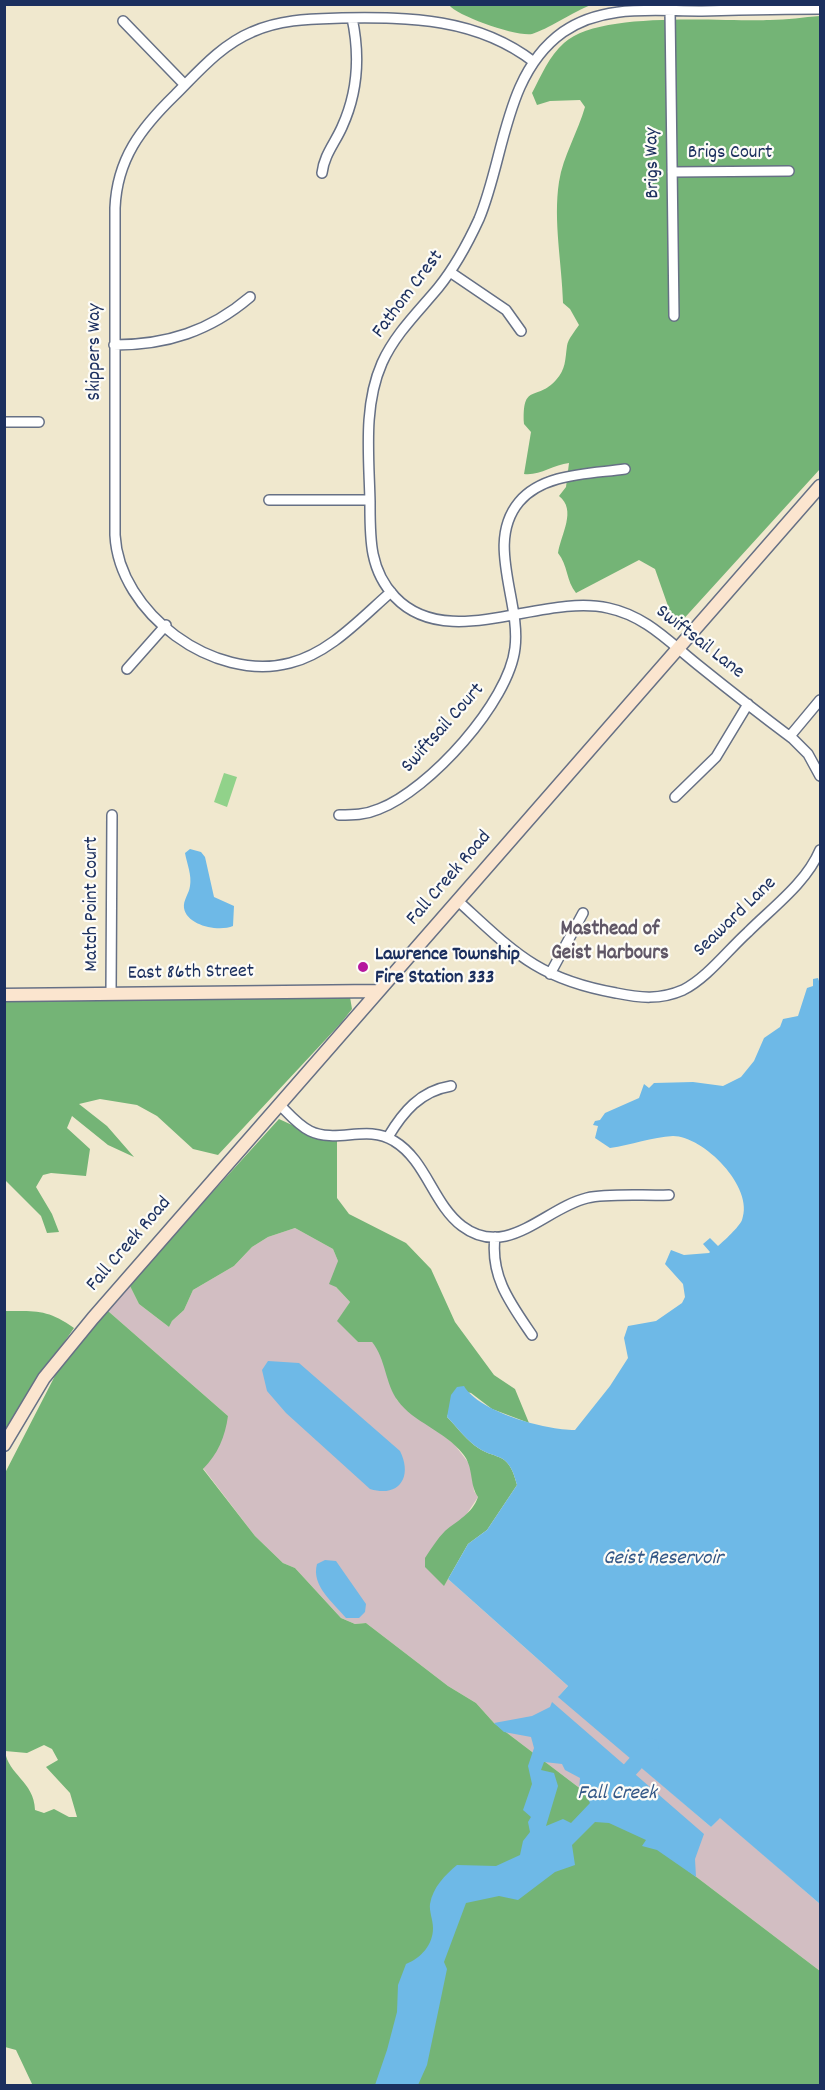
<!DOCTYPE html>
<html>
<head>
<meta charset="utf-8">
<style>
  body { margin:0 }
  #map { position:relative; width:825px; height:2090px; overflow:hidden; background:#f0e8ce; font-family:Dekko,sans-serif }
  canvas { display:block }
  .frame { position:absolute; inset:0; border:6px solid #1b2f5e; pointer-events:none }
</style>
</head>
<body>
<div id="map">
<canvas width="825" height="2090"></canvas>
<div class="frame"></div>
</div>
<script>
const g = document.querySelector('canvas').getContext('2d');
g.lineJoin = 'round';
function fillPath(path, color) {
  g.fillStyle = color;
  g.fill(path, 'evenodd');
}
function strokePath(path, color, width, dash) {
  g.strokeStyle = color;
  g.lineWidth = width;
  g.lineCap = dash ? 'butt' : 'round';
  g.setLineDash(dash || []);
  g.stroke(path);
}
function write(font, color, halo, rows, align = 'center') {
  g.font = font + ' Dekko,sans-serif';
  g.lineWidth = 4.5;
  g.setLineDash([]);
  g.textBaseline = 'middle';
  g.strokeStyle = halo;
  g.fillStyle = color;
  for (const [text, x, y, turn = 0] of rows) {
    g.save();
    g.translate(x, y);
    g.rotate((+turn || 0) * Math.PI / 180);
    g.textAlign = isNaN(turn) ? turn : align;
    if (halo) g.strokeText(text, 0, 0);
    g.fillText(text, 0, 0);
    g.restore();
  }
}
const industrial = new Path2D(`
  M295 1228 333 1249 338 1261 336 1287 350 1302 338 1321 358 1342H372L379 1350 397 1400 454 1444 471 1466 474 1491 478 1497 464 1518 445 1532 444 1585 448 1579 568 1686 559 1696 711 1827 720 1817 820 1904V1971L494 1723 476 1703 448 1686 366 1623 355 1624 341 1618 295 1568 283 1563 255 1536 203 1468 228 1416 108 1311 129 1284 139 1304 169 1327 172 1321 184 1310 193 1290 234 1266 252 1247 268 1237Z`);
const green = new Path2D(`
  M224 773 237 777 227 807 214 802Z`);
const forest = new Path2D(`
  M449 5H591C575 11 546 30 532 34 517 37 457 16 449 5Z
  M820 16V469L679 624 667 613 668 606 655 569 639 560 576 593C566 581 568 565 558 553 561 534 577 510 559 496L566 487 569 463C553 465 539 476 524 474L531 432 524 424C522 382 536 402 556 380 566 369 565 360 567 346 568 339 575 331 579 325L570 309 563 303C562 264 553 221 559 182 563 156 578 132 585 107L580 100 550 101 537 105 532 93C541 76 549 56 564 43 600 10 722 22 770 20 787 20 804 17 820 16Z
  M350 997 352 1009 341 1023 218 1155 193 1149 157 1116 137 1105 100 1099 79 1104 107 1126 134 1157 108 1145 72 1116 67 1128 90 1149 86 1176 51 1173 43 1175 36 1187 52 1214 59 1232 47 1233 41 1216 5 1180 4 1000Z
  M279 1119 316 1136 337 1141V1198L349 1214 406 1243 431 1269 455 1322 494 1375 515 1389 529 1423 492 1409 471 1393 457 1390 447 1417C456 1426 464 1437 474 1445 495 1462 508 1448 517 1485L487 1530 468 1544 444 1586 425 1567V1558C431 1549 437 1539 445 1531 458 1520 472 1514 478 1497 469 1484 474 1467 463 1454 445 1431 413 1422 398 1401 385 1384 386 1359 372 1342H358L337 1321 350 1302 336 1287 329 1284 338 1261 333 1249 295 1228 268 1237 252 1247 234 1266 193 1290 184 1310 172 1321 169 1327 139 1304 129 1284Z
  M5 1311C35 1311 48 1309 74 1328L33 1387 5 1438Z
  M108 1311 228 1416C225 1437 218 1454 203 1469L255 1536 283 1563 295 1568 341 1618 355 1624 366 1623 448 1686 476 1703 494 1723 820 1971V2085L33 2086 16 2050 5 2047V1473L59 1368ZM44 1745 52 1749 58 1760 46 1767 70 1793 77 1817H69L54 1809 44 1813 35 1810C34 1781 8 1775 5 1751L27 1753Z`);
const water = new Path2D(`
  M190 849 201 852 205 857 214 897 234 906 233 926C219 932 187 926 184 908 183 900 189 894 190 886 192 875 187 864 185 853Z
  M818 978 820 984V1904L720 1818 711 1827 558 1697 568 1686 448 1579 468 1544 487 1530 517 1485C508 1448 495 1462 474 1445 464 1437 456 1426 447 1417L451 1395 457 1387 464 1386C479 1412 545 1430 575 1430L610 1386 628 1358 624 1338 628 1326 656 1321 682 1303 685 1297 683 1284 665 1264 671 1250 684 1255 709 1253 710 1252 703 1244 710 1238 718 1246C724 1241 739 1227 742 1220 755 1187 703 1136 673 1136 652 1137 631 1145 610 1148L595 1138 598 1126 593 1125 595 1121 600 1120 605 1113 639 1098 644 1084 649 1088 654 1083 693 1082 723 1086 741 1077 754 1061 764 1038 780 1027 783 1019 798 1016 807 988 813 986V979Z
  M268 1361 299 1363 400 1451C413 1477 399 1498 370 1489L286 1413 267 1391 262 1370Z
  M325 1560 336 1561 366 1604 365 1612 359 1618H346C333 1602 311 1586 317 1564Z
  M552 1702 704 1834 695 1859 696 1877 657 1850 642 1846 646 1840 609 1823 595 1822 572 1845 575 1865 555 1872 518 1900 499 1896 466 1903 444 1962 447 1969 427 2065 418 2085H375L387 2050 397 2012 398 1985 406 1964C421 1958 433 1945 433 1928 433 1920 429 1911 430 1904 433 1887 445 1875 457 1865L496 1866 520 1855 523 1841 530 1832 528 1822 531 1817 523 1810 532 1784 528 1766 534 1748 531 1737 504 1732 494 1723 532 1716 550 1707ZM544 1762 562 1764 565 1770 580 1778 579 1790 587 1797 590 1803 571 1823 563 1819 546 1826 558 1786 554 1773 541 1770Z`);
const river = new Path2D(`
  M616 1785 651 1746`);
const street = new Path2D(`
  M820 9C780 9 740 10 699 11 653 11 603 4 563 32 504 74 505 157 479 219 468 243 455 267 438 288 418 312 395 334 382 363 363 406 369 456 370 502 370 537 369 570 395 597 448 653 542 593 608 608 646 616 669 642 698 665 729 690 761 715 793 739L808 754 820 776
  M670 10 674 316
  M123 21 185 85
  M672 172 789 171
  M322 173C324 155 335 143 342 127 358 92 360 55 352 18
  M450 272 506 310 521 331
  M114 345C167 345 210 331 250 297
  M4 422H39
  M269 500H370
  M391 592C361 618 330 653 290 663 214 683 119 613 115 535V208C117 159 141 128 175 95 198 72 221 45 252 32 281 19 311 19 342 18 410 17 477 18 534 62
  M127 669 166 625
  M790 736 820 700
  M675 797 716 757 748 704
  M339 815C353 815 365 815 379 809 429 790 509 702 515 648 521 601 485 543 519 502 543 473 590 474 625 469
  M457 900C514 952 537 979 616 993 640 998 660 1000 683 990 707 978 728 950 748 932 773 907 806 883 820 850
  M550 974 583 913
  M111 994 112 815
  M279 1104C288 1113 298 1125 310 1131 337 1144 367 1124 394 1141 426 1160 433 1204 462 1226 507 1260 545 1208 587 1198 608 1193 646 1196 669 1195
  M388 1137C403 1112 420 1091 451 1086
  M495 1237C490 1277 511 1304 532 1335`);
const secondary = new Path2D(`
  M4 995 378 991
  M4 1445 44 1378 93 1318 820 486`);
const markers = [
  [363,967,6,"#b5179e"]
];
const streetNames = [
  ["Brigs Court",730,154],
  ["Brigs Way",654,163,-91],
  ["Fathom Crest",409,295,-53],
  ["Skippers Way",96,352,-90],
  ["Swiftsail Lane",699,643,38],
  ["Swiftsail Court",444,729,-48],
  ["Fall Creek Road",450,879,-49],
  ["Match Point Court",93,904,-90],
  ["Seaward Lane",736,918,-44],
  ["East 86th Street",191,974,-1],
  ["Fall Creek Road",130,1245,-49]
];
const poiNames = [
  ["Lawrence Township",375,956],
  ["Fire Station 333",375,979]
];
const neighbourhoodNames = [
  ["Masthead of",610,931],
  ["Geist Harbours",610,955]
];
const waterNames = [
  ["Geist Reservoir",663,1560],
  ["Fall Creek",617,1795]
];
fillPath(industrial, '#d2bec2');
fillPath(green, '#91d28a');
fillPath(forest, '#74b476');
fillPath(water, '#6eb9e7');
strokePath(river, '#6eb9e7', 16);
strokePath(street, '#667085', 12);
strokePath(secondary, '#667085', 15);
strokePath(street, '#fff', 9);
strokePath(secondary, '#fbe5cf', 12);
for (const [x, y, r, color] of markers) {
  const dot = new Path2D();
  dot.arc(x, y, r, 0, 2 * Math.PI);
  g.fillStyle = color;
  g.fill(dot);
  strokePath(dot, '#fdfcf7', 2);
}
write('20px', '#1b2f5e', '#fdfcf7', streetNames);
write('bold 20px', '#1b2f5e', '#fdfcf7', poiNames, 'left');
write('bold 21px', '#605766', '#fdfcf7', neighbourhoodNames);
write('italic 21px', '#345887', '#fdfcf7', waterNames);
</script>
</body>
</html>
